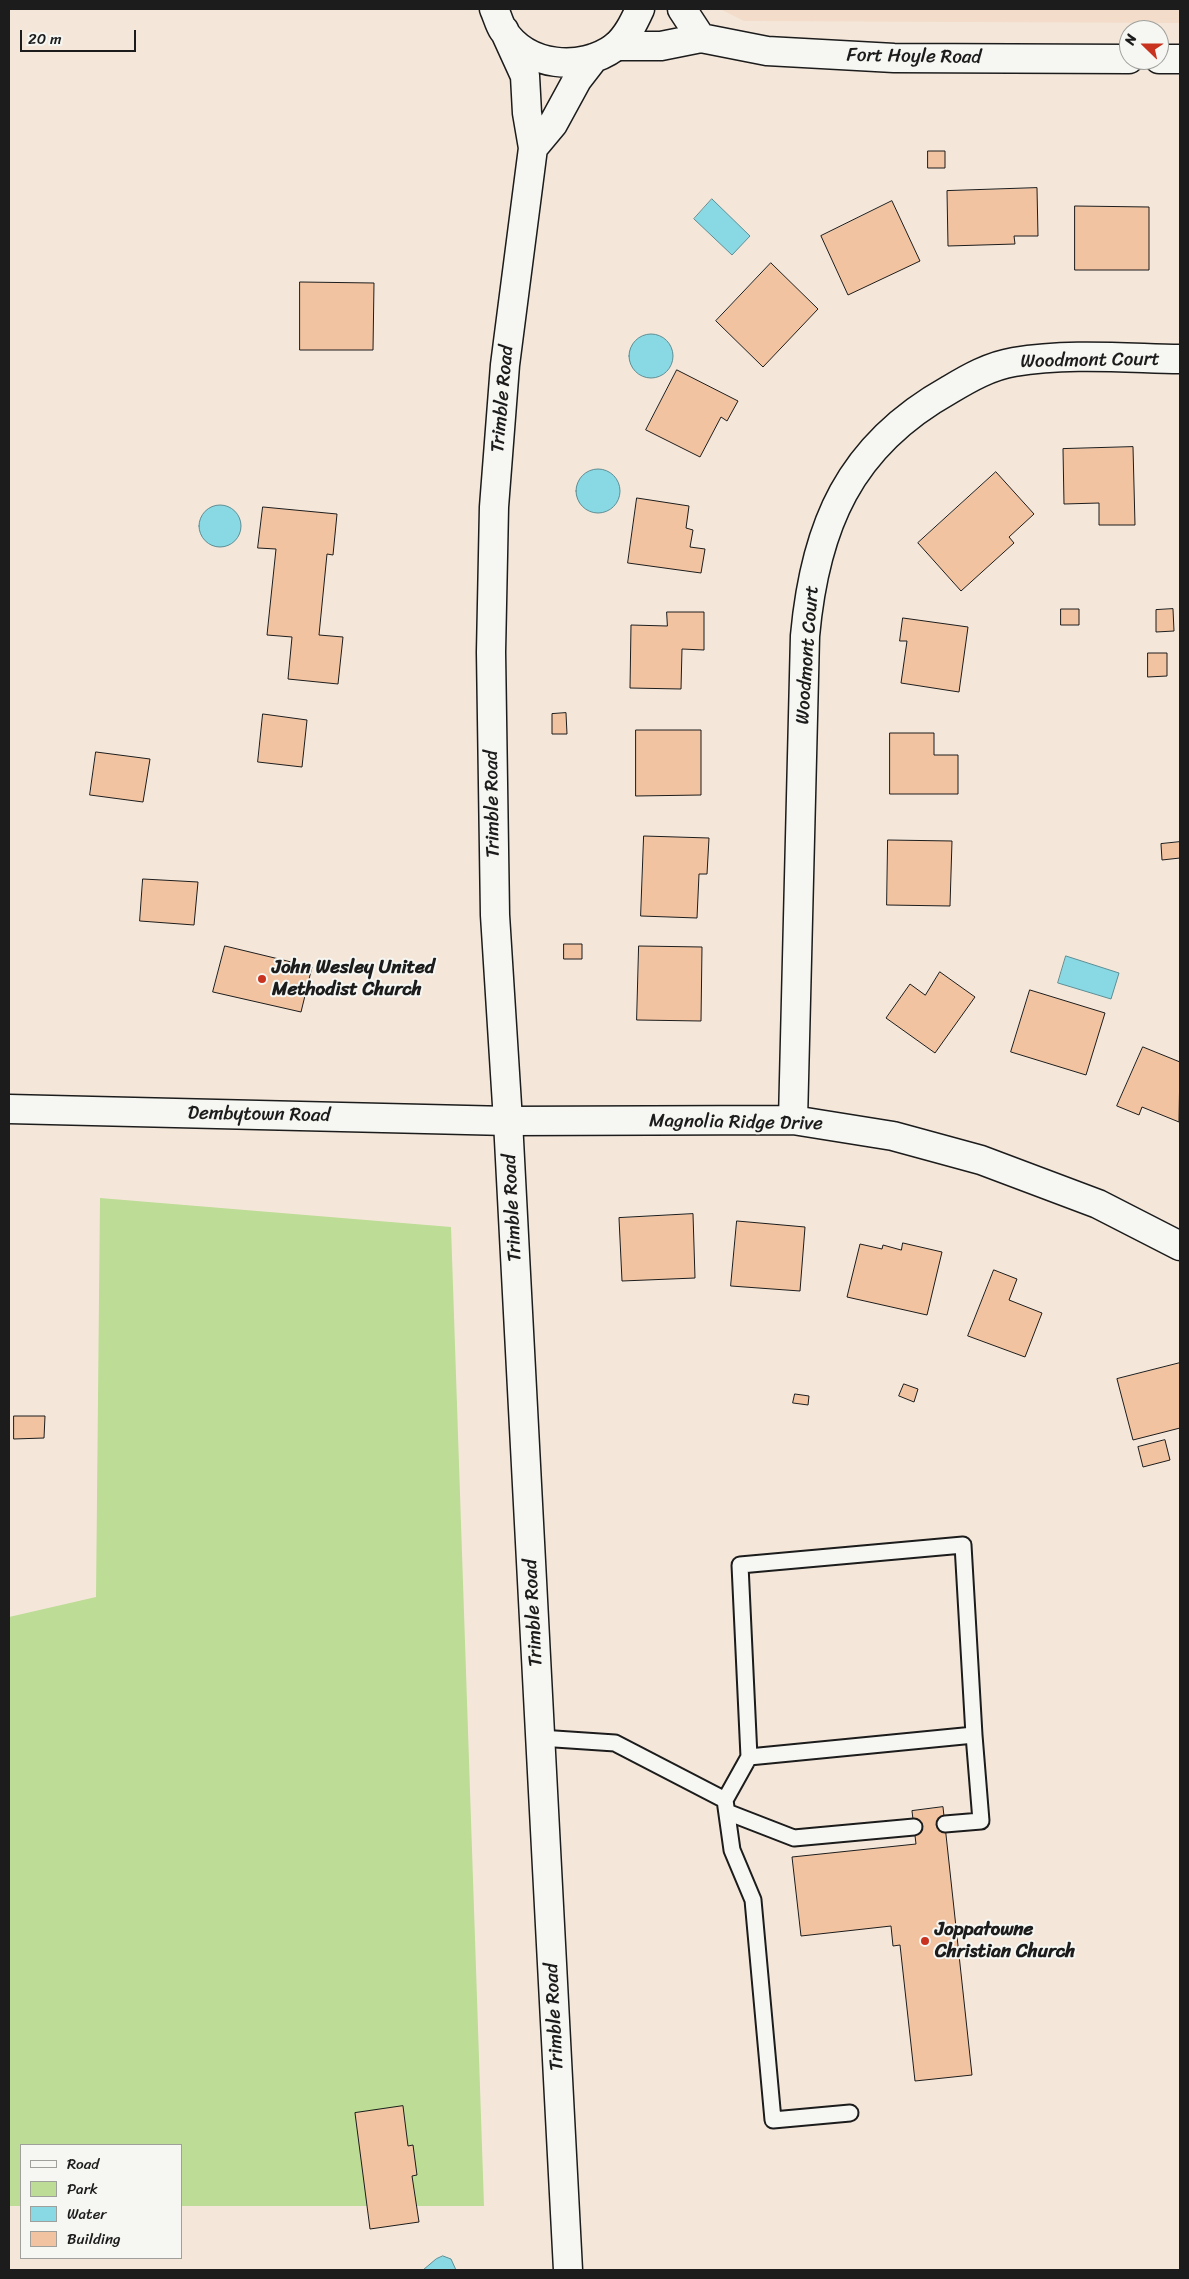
<!DOCTYPE html>
<html>
<head>
<meta charset="utf-8">
<style>
  body { margin:0 }
  #map { position:relative; width:1189px; height:2279px; overflow:hidden; background:#f4e7da; font-family:Sriracha,sans-serif }
  canvas { display:block }
  .frame { position:absolute; inset:0; border:10px solid #1c1c1c; pointer-events:none }
  .legend { position:absolute; left:20px; top:2144px; width:162px; height:115px; box-sizing:border-box; background:#f6f6f2; border:1px solid #9f9f9c; margin:0; padding:6px 9px; list-style:none; font-size:15px; color:#1c1c1c }
  .legend li { display:flex; align-items:center; gap:10px; height:25px }
  .legend b { width:25px; border:1px solid #9f9f9c }
  .north { position:absolute; left:1119px; top:20px; width:50px; height:50px; box-sizing:border-box; background:#f6f6f2; border:1px solid #9f9f9c; border-radius:50%; rotate:292deg; font-size:14px; font-weight:700; line-height:20px; text-align:center; color:#1c1c1c }
  .north::after { content:''; display:block; margin:auto; width:18px; height:22px; background:#c8321e; clip-path:polygon(50% 0,100% 100%,50% 72%,0 100%) }
  .scale { position:absolute; left:20px; top:30px; width:116px; height:22px; box-sizing:border-box; border:2px solid #1c1c1c; border-top:0; padding-left:6px; font-size:15px; line-height:18px; white-space:nowrap; color:#1c1c1c; -webkit-text-stroke:4px #f6f6f2; paint-order:stroke }
</style>
</head>
<body>
<div id="map">
<canvas width="1189" height="2279"></canvas>
<div class="frame"></div>
<ul class="legend">
<li><b style="height:6px;background:#f6f6f2"></b>Road</li>
<li><b style="height:14px;background:#bddc95"></b>Park</li>
<li><b style="height:14px;background:#89d9e4"></b>Water</li>
<li><b style="height:14px;background:#f1c3a1"></b>Building</li>
</ul>
<div class="north">N</div>
<div class="scale">20 m</div>
</div>
<script>
const g = document.querySelector('canvas').getContext('2d');
g.lineJoin = 'round';
function fillPath(path, color) {
  g.fillStyle = color;
  g.fill(path, 'evenodd');
}
function strokePath(path, color, width, dash) {
  g.strokeStyle = color;
  g.lineWidth = width;
  g.lineCap = dash ? 'butt' : 'round';
  g.setLineDash(dash || []);
  g.stroke(path);
}
function write(font, color, halo, rows, align = 'center') {
  g.font = font + ' Sriracha,sans-serif';
  g.lineWidth = 4;
  g.setLineDash([]);
  g.textBaseline = 'middle';
  g.strokeStyle = halo;
  g.fillStyle = color;
  for (const [text, x, y, turn = 0] of rows) {
    g.save();
    g.translate(x, y);
    g.rotate((+turn || 0) * Math.PI / 180);
    g.textAlign = isNaN(turn) ? turn : align;
    if (halo) g.strokeText(text, 0, 0);
    g.fillText(text, 0, 0);
    g.restore();
  }
}
const built = new Path2D(`
  M720 9H1180V23L744 21Z`);
const green = new Path2D(`
  M100 1198 451 1227 484 2206H181V2145H21V2206H9V1617L96 1597Z`);
const water = new Path2D(`
  M712 199 750 236 732 255 694 219Z
  M629 356a22 22 0 1 1 44 0a22 22 0 1 1-44 0Z
  M576 491a22 22 0 1 1 44 0a22 22 0 1 1-44 0Z
  M199 526a21 21 0 1 1 42 0a21 21 0 1 1-42 0Z
  M1066 956 1119 973 1111 999 1058 983Z
  M443 2256 451 2259 456 2270H423L436 2259Z`);
const building = new Path2D(`
  M928 151H945V168H928Z
  M1037 188 1038 236H1014L1015 244 948 246 947 191Z
  M892 201 920 261 848 295 821 236Z
  M1075 206 1149 207V270H1075Z
  M771 263 818 309 763 367 716 321Z
  M300 282 374 283 373 350H300Z
  M677 370 738 401 727 421 721 417 700 457 646 430Z
  M1133 447 1135 525H1099V503L1064 504 1063 449Z
  M996 472 1034 514 1009 537 1014 543 961 591 918 543Z
  M637 498 689 506 686 528 693 530 690 547 705 549 701 573 628 563Z
  M263 507 337 514 333 555 327 554 319 635 343 637 338 684 288 679 292 637 267 635 276 549 258 548Z
  M1061 609H1079V625H1061Z
  M1173 609 1174 631 1156 632V610Z
  M667 612H704V650L682 649 681 689 630 688 631 625 667 626Z
  M903 618 968 627 959 692 901 683 907 641H900Z
  M1148 653H1167V676L1148 677Z
  M566 713 567 734H552V714Z
  M263 714 307 720 302 767 258 762Z
  M636 730H701V795L636 796Z
  M890 733H934V755H958V794H890Z
  M96 752 150 759 143 802 90 795Z
  M644 836 709 838 707 874H699L697 918 641 916Z
  M888 840 952 841 950 906 887 905Z
  M1180 842V858L1162 860 1161 844Z
  M143 879 198 882 194 925 140 921Z
  M564 944H582V959H564Z
  M225 946 312 967 301 1012 213 992Z
  M639 946 702 947 701 1021 637 1020Z
  M940 972 975 997 935 1053 886 1018 910 984 925 995Z
  M1030 990 1105 1013 1086 1075 1011 1052Z
  M1143 1047 1180 1062 1179 1122 1142 1107 1139 1115 1117 1106Z
  M693 1214 695 1278 622 1281 619 1218Z
  M737 1221 805 1227 800 1291 731 1286Z
  M903 1243 942 1252 927 1315 847 1297 860 1244 882 1249 883 1245 901 1250Z
  M994 1270 1017 1279 1009 1300 1042 1313 1025 1357 968 1336Z
  M1180 1363V1428L1133 1440 1117 1379Z
  M904 1384 918 1389 914 1402 899 1396Z
  M795 1394 809 1396 808 1405 793 1403Z
  M14 1416H45L44 1438 14 1439Z
  M1165 1440 1170 1460 1143 1467 1138 1447Z
  M943 1807 972 2075 915 2081 900 1945 893 1946 891 1926 801 1936 792 1857 916 1844 912 1811Z
  M403 2106 408 2146 413 2145 417 2175 412 2176 419 2222 370 2229 355 2113Z`);
const service = new Path2D(`
  M540 1738 615 1743 725 1800 732 1850 753 1900 773 2120 850 2113
  M725 1800 749 1757 740 1565 963 1545 974 1735 749 1757
  M727 1812 794 1838 914 1827
  M945 1824 981 1821 974 1735`);
const minor = new Path2D(`
  M682 9 701 38
  M616 46H661L701 38 767 51 894 58 1129 59
  M1159 59H1180
  M9 1109 508 1121 793 1120 893 1136 981 1160 1098 1204 1180 1246
  M793 1120 805 636C815 526 849 446 949 390 969 378 990 366 1014 362 1068 353 1125 358 1180 359`);
const tertiary = new Path2D(`
  M494 9C497 15 499 24 503 30 527 67 581 72 615 47 627 37 634 22 640 9
  M504 30 525 76 527 113 533 148 505 365 494 507 491 652 495 915 508 1121 568 2270
  M533 148 553 124 577 80 594 58`);
const markers = [
  [262,979,5,"#c8321e"],
  [925,1941,5,"#c8321e"]
];
const streetNames = [
  ["Fort Hoyle Road",914,57,1],
  ["Woodmont Court",1090,361,-1],
  ["Trimble Road",503,399,-85],
  ["Woodmont Court",808,655,-86],
  ["Trimble Road",493,804,-91],
  ["Dembytown Road",259,1115,1],
  ["Magnolia Ridge Drive",736,1123,1],
  ["Trimble Road",513,1208,-93],
  ["Trimble Road",534,1613,-93],
  ["Trimble Road",555,2017,-93]
];
const poiNames = [
  ["John Wesley United",272,968],
  ["Methodist Church",272,990],
  ["Joppatowne",935,1930],
  ["Christian Church",935,1952]
];
fillPath(built, '#f3dcc9');
fillPath(green, '#bddc95');
fillPath(water, '#89d9e4');
strokePath(water, '#5d8d94', 1);
fillPath(building, '#f1c3a1');
strokePath(building, '#1c1c1c', 1);
strokePath(service, '#1c1c1c', 19);
strokePath(minor, '#1c1c1c', 31);
strokePath(tertiary, '#1c1c1c', 31);
strokePath(service, '#f6f6f2', 15);
strokePath(minor, '#f6f6f2', 28);
strokePath(tertiary, '#f6f6f2', 28);
for (const [x, y, r, color] of markers) {
  const dot = new Path2D();
  dot.arc(x, y, r, 0, 2 * Math.PI);
  g.fillStyle = color;
  g.fill(dot);
  strokePath(dot, '#f6f6f2', 2);
}
write('19px', '#1c1c1c', '#f6f6f2', streetNames);
write('bold 19px', '#1c1c1c', '#f6f6f2', poiNames, 'left');
</script>
</body>
</html>
